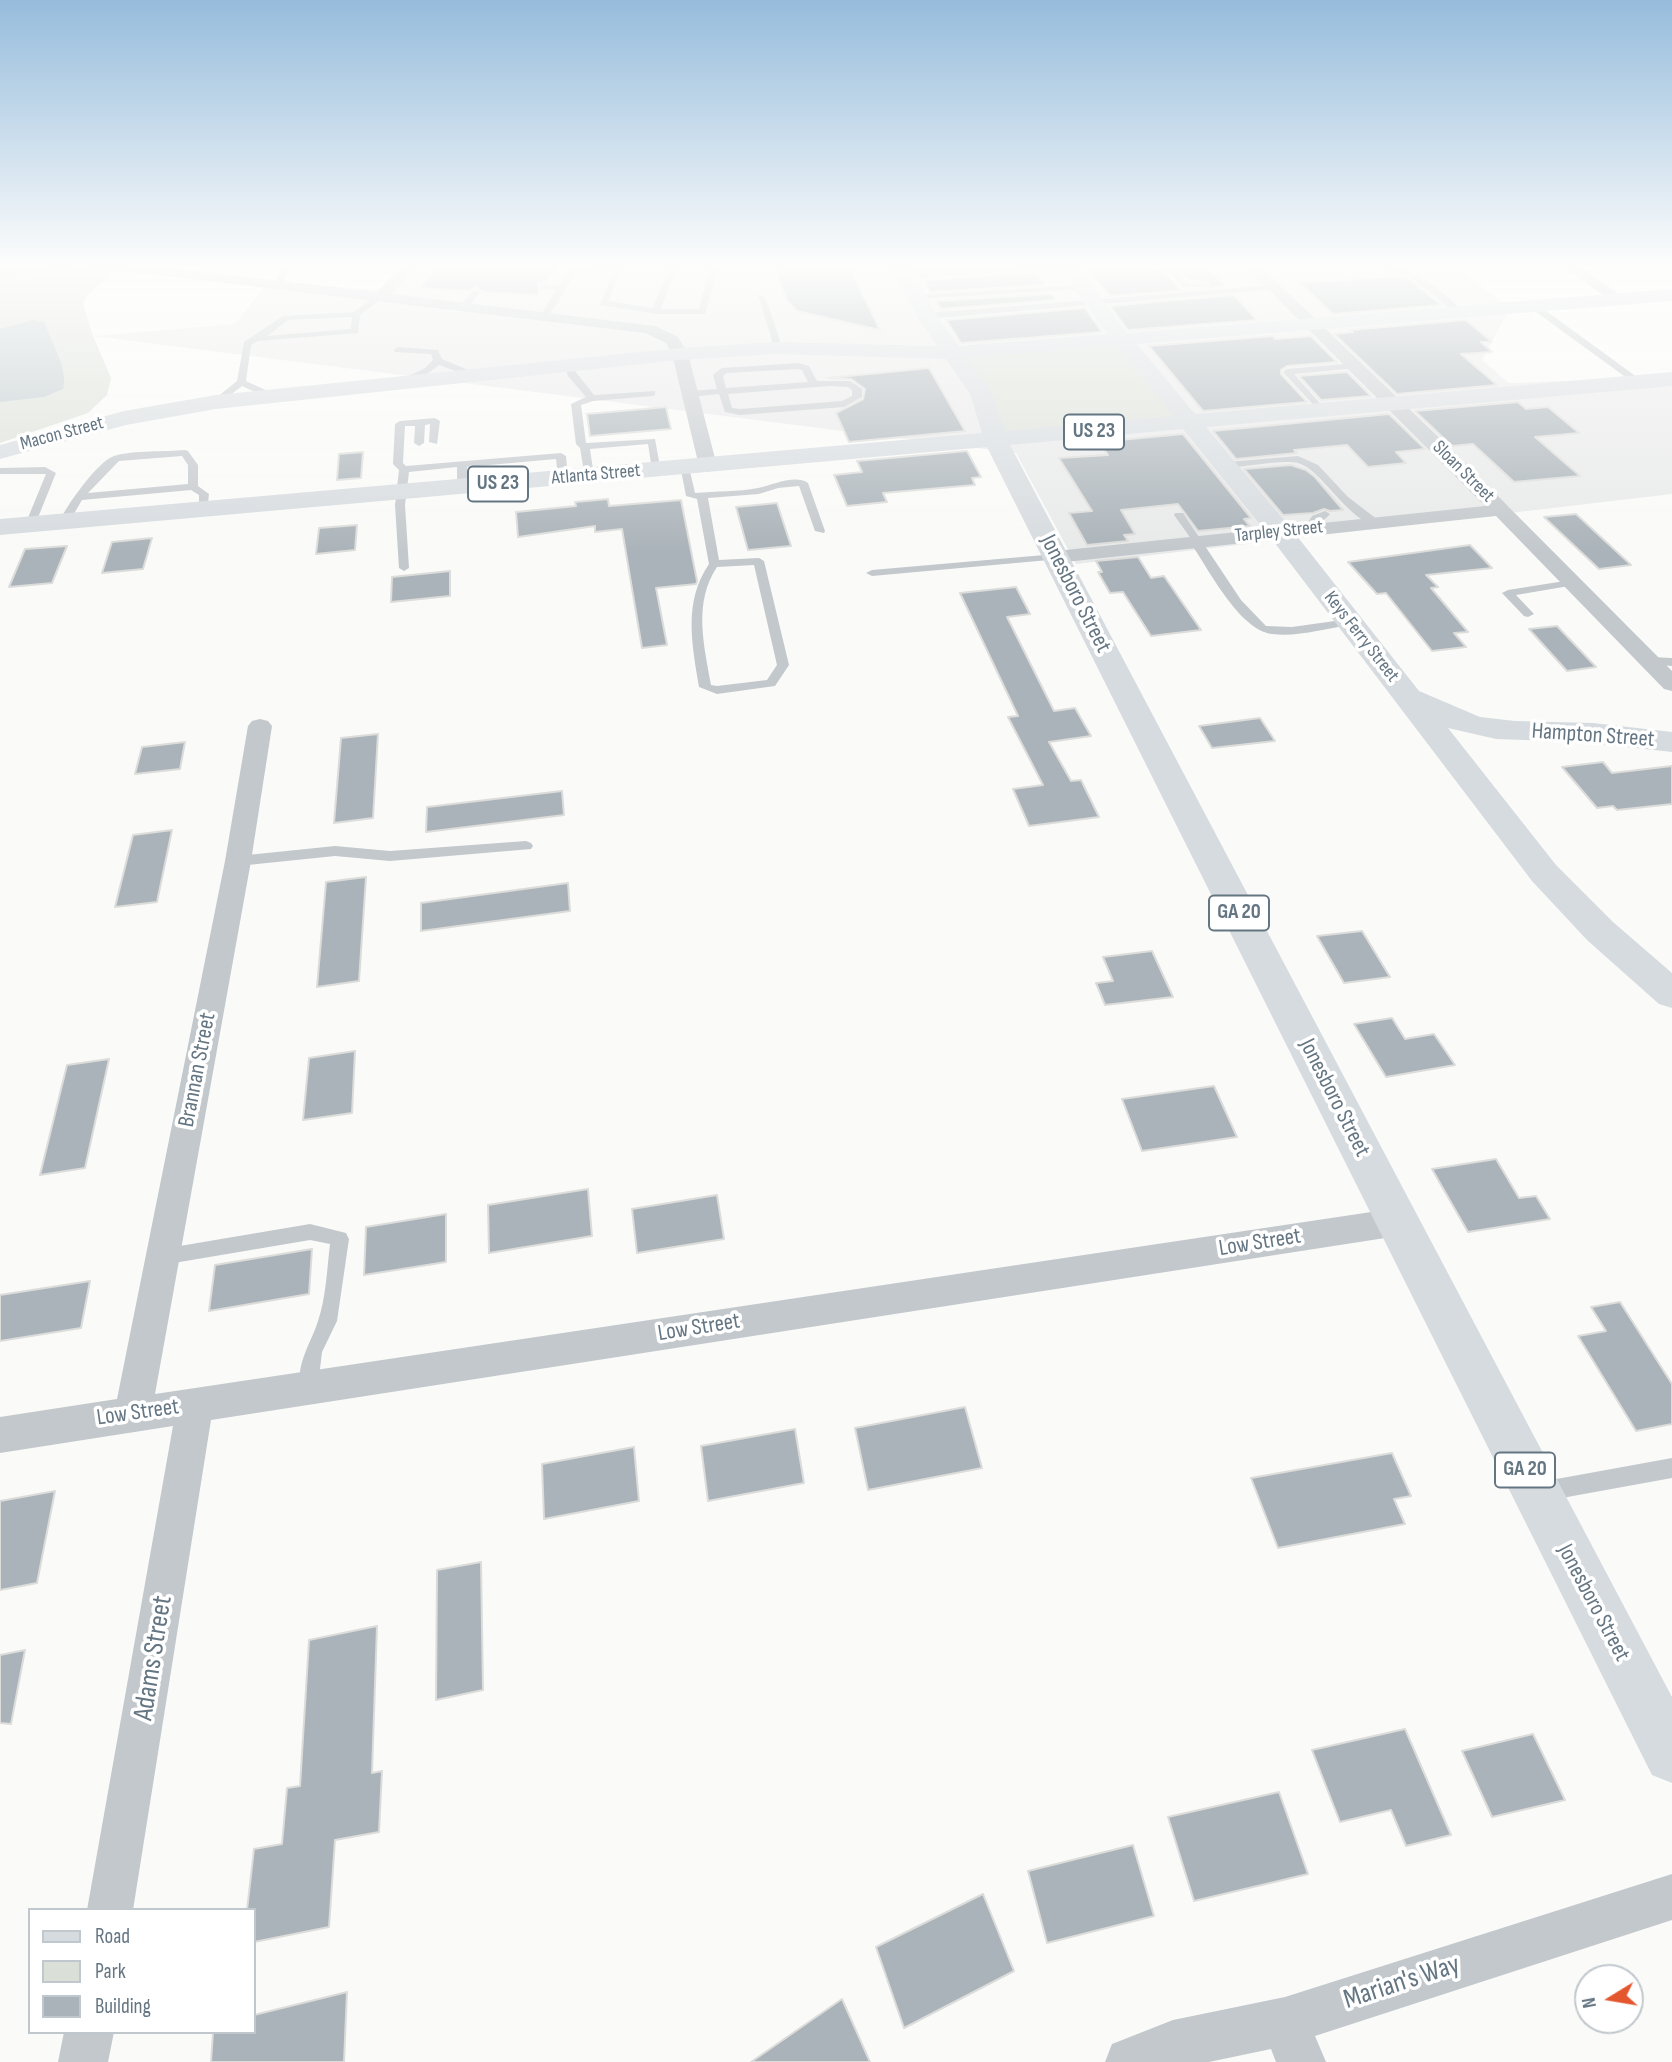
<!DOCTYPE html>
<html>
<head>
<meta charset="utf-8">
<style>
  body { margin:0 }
  #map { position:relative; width:1672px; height:2062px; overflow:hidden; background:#fafaf8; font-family:"Sofia Sans Condensed",sans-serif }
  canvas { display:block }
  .legend { position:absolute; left:28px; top:1908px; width:228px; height:126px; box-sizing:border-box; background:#fff; border:2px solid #c1c8cd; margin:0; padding:9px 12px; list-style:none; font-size:21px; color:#657683 }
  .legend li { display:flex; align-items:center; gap:14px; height:35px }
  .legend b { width:35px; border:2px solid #c1c8cd }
  .north { position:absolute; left:1574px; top:1964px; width:70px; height:70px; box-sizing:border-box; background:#fff; border:2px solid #c1c8cd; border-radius:50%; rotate:259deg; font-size:19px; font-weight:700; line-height:28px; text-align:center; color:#657683 }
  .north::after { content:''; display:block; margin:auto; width:24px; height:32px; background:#e4572e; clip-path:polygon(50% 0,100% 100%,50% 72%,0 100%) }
</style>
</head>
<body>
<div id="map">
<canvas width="1672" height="2062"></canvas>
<ul class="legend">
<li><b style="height:9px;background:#d6dbdf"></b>Road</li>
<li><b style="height:19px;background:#dadfd7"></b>Park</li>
<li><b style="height:19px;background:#aab3b9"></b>Building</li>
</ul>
<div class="north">N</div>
</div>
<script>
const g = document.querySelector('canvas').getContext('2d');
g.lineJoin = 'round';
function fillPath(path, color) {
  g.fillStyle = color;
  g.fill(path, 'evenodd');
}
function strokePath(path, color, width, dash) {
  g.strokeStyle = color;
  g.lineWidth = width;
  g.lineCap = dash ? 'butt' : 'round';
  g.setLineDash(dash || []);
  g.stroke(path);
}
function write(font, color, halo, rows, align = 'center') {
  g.font = font + ' "Sofia Sans Condensed",sans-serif';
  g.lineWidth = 7;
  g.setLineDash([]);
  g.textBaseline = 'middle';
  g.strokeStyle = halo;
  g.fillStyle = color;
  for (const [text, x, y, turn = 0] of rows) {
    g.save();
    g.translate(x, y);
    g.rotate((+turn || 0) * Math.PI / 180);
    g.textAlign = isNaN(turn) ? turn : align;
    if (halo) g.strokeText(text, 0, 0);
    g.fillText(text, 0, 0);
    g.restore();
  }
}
const built = new Path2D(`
  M409 264H1452L1510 308 1482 360 1509 383 1672 377V494L1076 564 1016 453 93 336 235 324 269 281 384 291Z`);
const green = new Path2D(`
  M44 264 116 271 86 296 83 304 93 336 111 378 107 395 88 413 0 443V265Z
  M1122 340 1192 422 996 441 952 353Z`);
const water = new Path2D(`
  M33 320 45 322C50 342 69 368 63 389L44 397 0 402V329Z`);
const building = new Path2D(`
  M440 264H560L546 282 538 283 539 291 537 295 484 292 475 287 469 291 419 288Z
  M779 264H842L845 269 850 268 880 330 797 311 787 300 776 273 782 272Z
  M1111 264H1149L1153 268 1161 267 1180 289 1184 290 1110 296 1085 266Z
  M1204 264 1225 286 1209 288 1208 282 1188 280 1176 266Z
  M1036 272 1045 285 930 292 924 280Z
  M1401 276 1408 278 1441 305 1333 314 1300 283Z
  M1052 294 1056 300 941 309 936 301Z
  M1234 295 1257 320 1128 330 1110 306Z
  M1085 308 1102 332 961 343 946 320Z
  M1466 320 1492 342H1481L1492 352 1461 354 1497 385 1397 394 1334 334 1353 332 1350 330Z
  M1273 336 1275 339 1311 336 1337 362 1287 366 1281 370V374L1307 402 1203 411 1149 346Z
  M929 368 965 431 849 442 836 413 863 399 865 389 851 379 828 378Z
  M1347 372 1371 396 1321 400 1299 376Z
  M1518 402 1526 409 1548 407 1579 433 1535 437 1580 476 1514 482 1473 444 1452 446 1415 411Z
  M666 407 671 429 590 436 587 414Z
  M1389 414 1425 449 1396 452 1406 463 1368 467 1347 445 1294 450 1297 453 1236 459 1213 431Z
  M1183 434 1251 518 1244 519 1250 526 1198 531 1178 504 1121 510 1135 534 1124 535 1128 541 1087 545 1069 513 1092 511 1059 458 1108 455 1099 442Z
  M967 451 981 477 972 478 975 485 883 493 887 502 847 506 834 475 862 472 857 461Z
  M363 452 361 478 337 480 339 454Z
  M1291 465 1306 470 1315 477 1343 510 1330 511 1324 509 1313 513 1283 515 1244 469Z
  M608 499 609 506 681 500 697 581 696 584 656 588 667 645 642 648 622 529 595 532V526L518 537 516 512 576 506 575 502Z
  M777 503 791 546 748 550 736 507Z
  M1576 514 1631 565 1599 569 1544 517Z
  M357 525 355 550 316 554 319 528Z
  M152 538 143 569 102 573 112 542Z
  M1470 545 1492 568 1426 575 1438 587 1431 588 1468 632 1454 633 1466 647 1432 651 1386 593 1377 594 1348 562Z
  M67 546 52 583 9 587 25 549Z
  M1138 557 1151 578 1164 576 1201 630 1151 636 1123 592 1110 593 1098 572H1102L1096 561Z
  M450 571V596L391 602 392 577Z
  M1016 587 1030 614 1007 617 1054 711 1075 708 1091 736 1049 742 1071 781 1081 780 1099 817 1029 826 1013 789 1043 785 1008 717 1018 716 960 593Z
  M1557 626 1596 667 1567 671 1529 629Z
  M1260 718 1275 741 1212 748 1199 726Z
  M378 734 373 818 334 823 341 738Z
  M185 742 180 769 135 774 142 747Z
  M1603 762 1612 773 1672 766V804L1617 810 1613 806 1597 808 1562 767Z
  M562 791 564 815 426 832 427 807Z
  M172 830 157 902 115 907 133 835Z
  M366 877 359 981 317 987 326 882Z
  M568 883 570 911 421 931V903Z
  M1362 931 1390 977 1344 983 1317 936Z
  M1152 951 1173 997 1105 1005 1096 983 1113 981 1103 957Z
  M1392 1018 1405 1039 1434 1034 1455 1065 1386 1077 1354 1024Z
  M355 1051 352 1113 303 1120 309 1058Z
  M109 1059 85 1168 40 1175 67 1065Z
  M1214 1086 1237 1137 1142 1151 1122 1099Z
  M1496 1159 1519 1198 1536 1196 1550 1219 1468 1232 1432 1169Z
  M588 1189 592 1236 489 1253 488 1205Z
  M717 1195 724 1239 637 1253 632 1209Z
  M446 1214V1262L364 1275 366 1227Z
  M312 1249 309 1294 209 1311 215 1265Z
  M90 1281 81 1328 0 1341V1295Z
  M1620 1302 1672 1384V1424L1636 1431 1578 1336 1606 1331 1591 1307Z
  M965 1407 982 1468 868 1490 855 1428Z
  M795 1429 804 1483 708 1501 701 1446Z
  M634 1447 639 1501 544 1519 542 1464Z
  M1392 1453 1411 1496 1394 1499 1405 1524 1278 1548 1251 1478Z
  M55 1491 37 1583 0 1590V1501Z
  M481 1562 483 1690 436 1700 437 1570Z
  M377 1626 372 1773 382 1771 379 1832 335 1840 329 1927 254 1942V1910H247L254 1849 282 1844 287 1788 300 1786 309 1640Z
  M25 1650 11 1724 0 1723V1655Z
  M1405 1729 1451 1835 1406 1846 1391 1810 1340 1822 1312 1750Z
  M1533 1734 1565 1800 1492 1817 1462 1751Z
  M1279 1792 1308 1874 1194 1901 1168 1817Z
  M1133 1845 1154 1916 1047 1943 1028 1871Z
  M983 1894 1014 1971 904 2028 876 1947Z
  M347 1992 344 2062H211L213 2032H254V2015Z
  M842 1999 870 2062H751Z`);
const lane = new Path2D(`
  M282 264H290L283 285 279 287 275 285Z
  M623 264 608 301 653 308 670 264H678L661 309H699L711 264H719L705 314H656L600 305 615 269 576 272 548 317 541 315 556 290 540 289V285H559L570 268Z
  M1162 264H1170L1187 283 1208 285 1204 287H1182Z
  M1371 264C1409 264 1439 287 1465 313L1458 315 1409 276Z
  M1086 285 1083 289 917 299 913 297 917 295Z
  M1274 285 1277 289 927 319 923 316 927 313Z
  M474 290 481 292 467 308H461V304Z
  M379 294 386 296 360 315 358 333 258 341 251 345 246 381 274 394V398H268L242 386 219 404 211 402 237 381 244 342 283 316 354 312ZM352 317 351 329 267 336 288 320Z
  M758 295 765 297 780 340 778 350 771 348 772 340Z
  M1532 305H1538L1641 380V384H1635L1532 309Z
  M398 347 438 350 442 359 480 375 472 377 439 365C429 373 414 384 401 384V380L425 368 433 360 431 354 395 352 394 350Z
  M568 362 594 395 655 391V395L652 396 593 401 581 405 586 443 655 439 661 472 652 470 648 444 590 449 594 476 585 478 580 448 576 444 571 404 586 397 568 376 564 365Z
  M798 363 809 366 817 381H850L862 389V397L844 407 740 415 725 412 719 394 690 397 685 394 690 391 717 389 713 375 722 368ZM798 369 802 370 808 382 726 388 723 376 727 373ZM830 386 848 387 852 390V396L842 401 740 409 732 408 728 394Z
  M1355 363 1359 366 1358 368 1294 374 1325 409V413L1322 414 1283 372 1287 369Z
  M435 418 440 421 437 444 429 442 430 424 425 425 424 443 419 446 414 443 415 426H405L403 463 406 466 561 453 566 456 568 478 563 481 558 478 556 459 467 467V487L462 490 457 487V467L409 472 405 505 409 568 404 571 399 568 395 505 399 470 393 464 395 424 400 421Z
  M185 450 188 451 198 465V486L209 494 207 511H199V495L191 490 82 500 68 524 59 522C66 506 98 461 114 456 133 450 165 452 185 450ZM182 456 188 465V484L88 493 119 461Z
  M1298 456 1318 465 1348 497 1378 520V524C1352 527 1322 469 1298 463 1284 459 1243 467 1227 468L1222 465 1227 462Z
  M680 465 689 467 695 493C716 491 738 492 758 488 773 485 795 474 808 483L825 531 824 533 815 531 799 486 778 488 759 494 708 498 719 560 759 558 764 561 789 665 775 686 717 694 699 687C692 644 683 602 709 564L697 499 686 496ZM754 565 777 665 767 680 717 686 711 685C704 645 693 603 717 567Z
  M45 467 56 473 35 525 26 527 25 525 46 474H0V468Z
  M1325 511 1330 514C1324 521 1318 523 1313 531H1305L1304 529 1312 516Z
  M1175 513H1183L1241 600 1266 626 1292 627 1349 619 1355 622 1349 625C1324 629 1298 637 1272 634 1239 630 1208 568 1190 542L1192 540 1174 515Z
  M1056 554 1061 557 1060 559 872 576 866 573 872 570Z
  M1571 580 1577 583 1575 585 1516 595 1534 614 1528 617 1524 616 1502 593 1508 590Z
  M1650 657 1672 658V666L1646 664 1644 661Z
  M526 841 531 843 533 846 531 849 390 861 335 856 238 866 231 861 238 856 335 846 390 851Z
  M310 1224 346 1233 349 1239 337 1321 322 1352 317 1394 310 1397 303 1394C292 1369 311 1344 318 1321 326 1298 327 1269 330 1244L310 1240 162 1265 156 1263 153 1257 156 1251 162 1249Z
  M1672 1458V1478L1540 1502 1533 1499 1530 1492 1533 1485 1540 1482Z`);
const street = new Path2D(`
  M34 264H68L61 268 0 279V269Z
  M92 264H136L377 292 403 264H418L392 294 655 326 678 337 688 354 717 466 708 472 699 466 672 354 666 343 645 333 99 268Z
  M990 264H1065L1058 268 904 279 896 274 904 269Z
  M1243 264H1258L1452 450 1672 671V691L1664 689 1496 516 1056 563 1049 561 1046 557 1049 553 1056 551 1485 506Z
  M1560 264H1577L1627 300 1624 303H1614Z
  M260 719 268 721 272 726 251 861 155 1394 1398 1208 1410 1212 1415 1222 1410 1232 1398 1236 211 1420 133 1910H87L173 1426 0 1453V1417L117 1399 225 861 248 726 252 721Z
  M1672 1874V1920L1315 2036 1326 2062H1276L1271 2049 1209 2062H1105L1112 2044 1173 2020 1285 1997Z
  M64 2032H114L108 2062H58Z`);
const primary = new Path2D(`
  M888 264H908L937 316 959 346 1107 334 1056 264H1076L1127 333 1672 289V301L1137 344 1195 414 1672 372V386L1206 427 1289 526 1419 691 1480 717 1515 721 1593 723 1672 732V752L1581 742 1496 739 1448 728 1556 865 1613 922 1672 973V1008L1659 1004 1587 940 1532 881 1271 538 1183 429 1010 445 1672 1697V1783L1652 1775 987 447 0 535V519L982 433 970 394 946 359 775 354 680 360 216 409 126 425 0 459V445L124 411 216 395 680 348 775 342 937 346 917 316ZM1116 346 1173 416 1005 431 992 394 967 358Z`);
const farStreetnames = [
  ["Macon Street",62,434,-15],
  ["Sloan Street",1463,472,45],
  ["Atlanta Street",596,475,-5],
  ["Tarpley Street",1279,532,-6],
  ["Keys Ferry Street",1361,637,52]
];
const shields = [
  [1094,432,60],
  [498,484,60],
  [1239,913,60],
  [1525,1470,60]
];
const shieldNames = [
  ["US 23",1094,432],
  ["US 23",498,484],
  ["GA 20",1239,913],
  ["GA 20",1525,1470]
];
const streetNames = [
  ["Jonesboro Street",1075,594,63],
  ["Hampton Street",1593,736,4],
  ["Brannan Street",198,1070,-79],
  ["Jonesboro Street",1334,1098,63],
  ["Low Street",1260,1243,-9],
  ["Low Street",699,1328,-9],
  ["Low Street",138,1413,-8],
  ["Jonesboro Street",1593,1603,62]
];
const nearStreetnames = [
  ["Adams Street",154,1658,-81],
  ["Marian's Way",1402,1983,-18]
];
fillPath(built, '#e8e9e9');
fillPath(green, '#dadfd7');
fillPath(water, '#bbc7cb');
fillPath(building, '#aab3b9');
strokePath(building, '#dcdcda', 2);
fillPath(lane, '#c3c8cc');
fillPath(street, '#c3c8cc');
fillPath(primary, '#d6dbdf');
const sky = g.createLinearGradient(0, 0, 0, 553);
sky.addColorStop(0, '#96bcdc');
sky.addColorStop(0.48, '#fdfdfc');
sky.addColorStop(1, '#fdfdfc00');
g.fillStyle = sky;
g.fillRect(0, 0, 1672, 553);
write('19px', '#657683', '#fff', farStreetnames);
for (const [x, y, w] of shields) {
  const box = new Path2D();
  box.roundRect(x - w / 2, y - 17.5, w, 35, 5);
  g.fillStyle = '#fff';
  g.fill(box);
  strokePath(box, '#657683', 2);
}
write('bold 21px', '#657683', null, shieldNames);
write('23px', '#657683', '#fff', streetNames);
write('28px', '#657683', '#fff', nearStreetnames);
</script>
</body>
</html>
